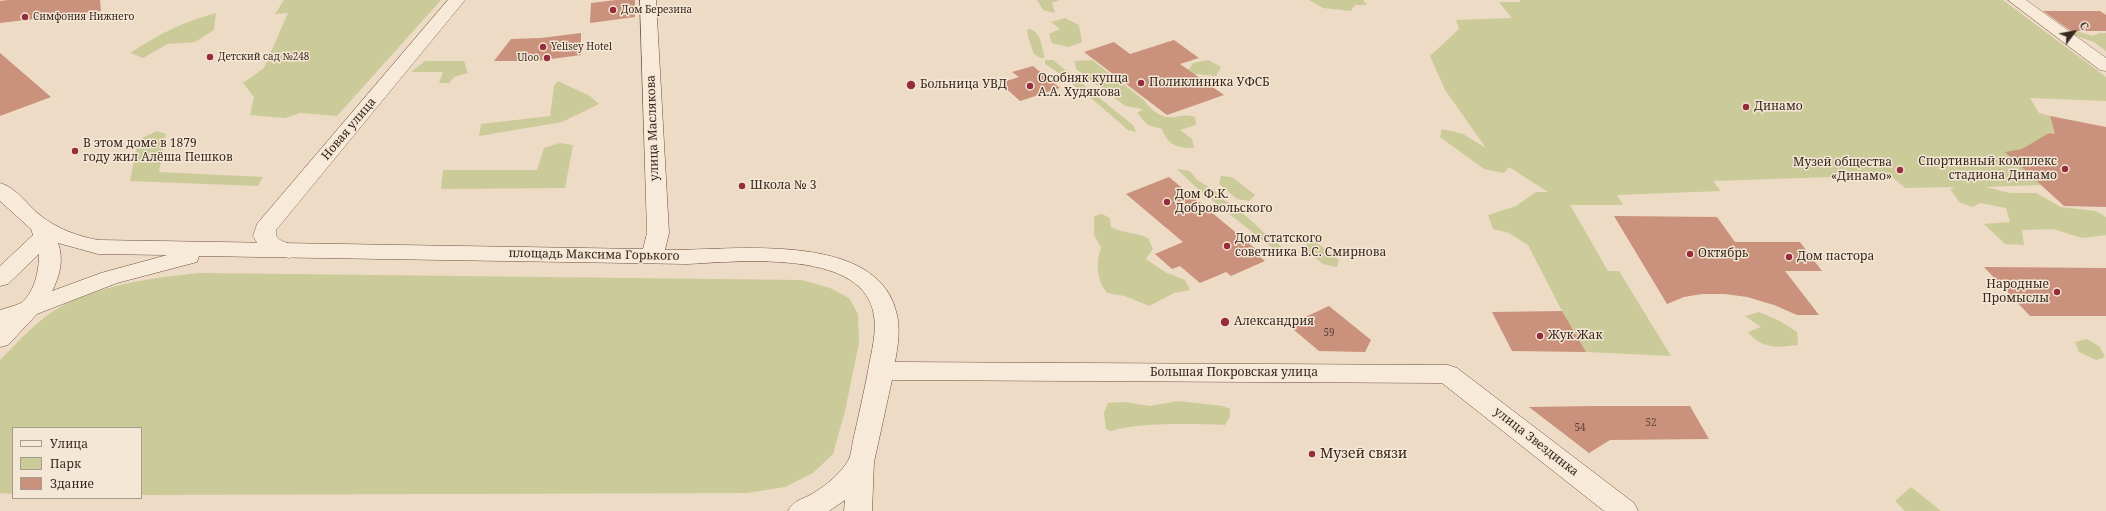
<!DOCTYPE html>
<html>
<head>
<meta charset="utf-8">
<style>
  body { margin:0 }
  #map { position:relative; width:2106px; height:511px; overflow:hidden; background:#eddbc5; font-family:"Noto Serif",serif }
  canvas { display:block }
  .legend { position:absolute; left:12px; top:427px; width:130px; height:72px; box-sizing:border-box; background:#f5e7d5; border:1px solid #a99b8c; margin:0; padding:5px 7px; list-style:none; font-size:12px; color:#38281f }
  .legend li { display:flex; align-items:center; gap:8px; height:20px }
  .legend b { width:20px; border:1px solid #a99b8c }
  .north { position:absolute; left:2054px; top:12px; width:40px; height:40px; -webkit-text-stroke:3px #f5e7d5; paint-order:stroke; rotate:58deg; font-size:11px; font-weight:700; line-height:16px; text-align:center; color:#38281f }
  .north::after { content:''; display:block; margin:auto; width:14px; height:18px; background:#38281f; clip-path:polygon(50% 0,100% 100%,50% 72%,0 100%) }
</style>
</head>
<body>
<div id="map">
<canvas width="2106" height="511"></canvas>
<ul class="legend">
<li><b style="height:5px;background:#f8ead9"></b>Улица</li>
<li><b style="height:11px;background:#cbca99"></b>Парк</li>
<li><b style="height:11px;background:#ca917c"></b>Здание</li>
</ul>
<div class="north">С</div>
</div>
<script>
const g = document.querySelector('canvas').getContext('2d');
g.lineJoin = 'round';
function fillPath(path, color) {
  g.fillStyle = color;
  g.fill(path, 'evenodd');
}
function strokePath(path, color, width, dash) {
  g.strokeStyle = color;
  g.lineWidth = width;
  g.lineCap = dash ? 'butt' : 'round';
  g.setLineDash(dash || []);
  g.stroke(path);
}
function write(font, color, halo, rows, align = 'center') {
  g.font = font + ' "Noto Serif",serif';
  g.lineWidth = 3;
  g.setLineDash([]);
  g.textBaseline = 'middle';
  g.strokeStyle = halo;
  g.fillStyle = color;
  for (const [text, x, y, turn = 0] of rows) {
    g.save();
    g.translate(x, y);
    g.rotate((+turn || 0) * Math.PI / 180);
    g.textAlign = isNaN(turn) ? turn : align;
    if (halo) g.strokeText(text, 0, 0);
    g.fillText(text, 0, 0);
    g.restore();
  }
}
const green = new Path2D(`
  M284 0H441L337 116 300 113 285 118 250 115 254 97 243 83 264 68 288 13 275 14Z
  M1037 0H1059L1052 3 1055 13 1043 10Z
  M1309 0H1363L1367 5H1355L1351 11 1323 8Z
  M1520 0H2003L2106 77V101L2030 98 2039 113 2050 116 2055 134 2048 132 2047 136 2038 140 2042 185 1986 187 2010 193H2036L2061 207 2096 211 2106 217V235L2082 238 2053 229 2022 230 2024 245 2005 244 1984 224 2010 222 2006 208 1980 203 1973 207 1959 202 1950 189 1955 187 1905 188 1890 175 1713 181 1721 191 1617 195 1623 205H1570L1608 271H1619L1671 356 1586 352 1562 311 1528 245 1509 233 1493 229 1488 215 1516 206 1536 192H1548L1509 167 1504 173 1484 169 1440 137 1442 129 1463 134 1486 148 1445 90 1430 56 1459 29 1456 20 1512 18 1499 2H1520Z
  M216 13 214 30 195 42 167 44 143 58 130 53C159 34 183 22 216 13Z
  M1065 18 1079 25 1082 42 1069 47 1052 43 1049 34 1060 29 1051 22Z
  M1030 29C1042 33 1041 47 1045 57L1041 58 1034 54C1032 48 1027 36 1027 30Z
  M2076 31 2093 36 2100 33H2106V51L2094 42 2067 33Z
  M1045 60H1053L1134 126 1136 132 1128 130 1091 98 1081 93 1068 79 1045 64Z
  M1092 60 1144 100C1148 107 1158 116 1167 117 1178 118 1182 113 1195 117L1196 125 1180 130 1192 139 1194 148C1178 148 1168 146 1162 129L1148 125 1137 113 1143 109 1125 106 1076 69 1075 61Z
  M1208 60 1221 67 1216 76 1197 74 1188 79 1187 72 1193 63Z
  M425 61H464L468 73 454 77 449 83H439L443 72H411Z
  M558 81 590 96 599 104 562 122 479 136 481 124 550 116 554 86Z
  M157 131 166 134 159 172 263 177 258 186 130 181 138 140Z
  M560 143 573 145 565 188 441 189 443 170H537L544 148Z
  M1177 169 1190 171 1197 180 1214 190 1224 200 1233 205 1254 223 1263 232 1274 238 1283 250H1275L1199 190Z
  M1221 176 1232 177 1255 195 1249 201 1237 199 1219 184Z
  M1102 214 1110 218 1111 227C1125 234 1134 232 1148 238L1153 249 1146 259 1165 272 1185 280 1190 290 1174 293 1149 306 1125 296 1107 293C1096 279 1096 263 1101 247L1094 235V216Z
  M1309 239 1316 242 1339 260 1337 267 1323 264 1305 249Z
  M201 273 802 280 830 288 849 298 858 314 859 343 845 411 833 454 813 473 785 487 747 493 141 495V428H13V494L0 493V360C19 341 38 319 62 306 104 284 155 277 201 273Z
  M1759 312 1780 321 1797 332 1798 345C1778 347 1762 350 1748 332L1761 327 1745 316Z
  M2087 339 2099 346 2105 357 2096 360 2079 352 2075 342Z
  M1178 401 1223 406 1230 409V416L1225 425C1194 424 1139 422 1111 431L1106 429 1104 413 1108 403 1123 402 1150 406Z
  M1911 487 1941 511H1905L1895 501Z`);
const building = new Path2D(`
  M8 0H100L101 11 0 23V1Z
  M616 0H635V17L590 23 591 3Z
  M2043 11H2100L2106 15V31H2071Z
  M581 33V55L536 61H494L511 39 541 38Z
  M1174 40 1199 58 1180 64 1224 95 1167 115 1084 52 1114 42 1130 54Z
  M0 53 51 97 0 116Z
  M1033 66 1060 88 1020 101 1000 83 1019 77 1012 72Z
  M2050 116 2106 127V207L2064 206 2005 152 2022 149 2049 133 2055 134Z
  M1169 177 1263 255 1260 257 1265 261 1231 276 1226 272 1200 283 1180 266 1172 269 1155 254 1183 242 1126 194Z
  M1614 216 1717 217 1735 242H1800L1822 271H1785L1819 315H1797L1774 305 1747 297 1725 294H1702L1684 297 1667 304Z
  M1984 267 2106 268V316H2030Z
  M1329 306 1371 340 1365 352 1319 351 1288 325Z
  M1562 311 1586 352 1512 351 1492 312Z
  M1593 406H1690L1709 439 1610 440 1589 453 1529 407Z`);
const street = new Path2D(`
  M448 0H465L276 230C274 245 293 240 300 251L297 256 289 258 261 249 253 236 257 224Z
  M2008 0H2026L2106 58V71L2100 70Z`);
const secondary = new Path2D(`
  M640 0H656L669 233 665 250C727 251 875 229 896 311 901 327 898 346 895 362L1448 365 1457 368 1634 503 1638 511H1604L1442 383 892 380 874 462 872 511H844L845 500 829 511H788C794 500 801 500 812 494 825 486 841 474 849 459 852 452 852 443 854 436 859 414 864 392 868 371 871 352 878 331 873 311 859 248 734 262 687 264L199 256 197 262 117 283 37 314 8 345 0 347V310C6 308 15 306 21 303 35 292 39 270 39 254L8 284 0 286V266L33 235 31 229 0 201V183C16 187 28 206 41 216 58 229 77 236 98 240L643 249 647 233ZM58 243 98 254 167 255 101 273 52 291C60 276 64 259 58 243Z`);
const markers = [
  [613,10,4,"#952d3d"],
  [25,17,4,"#952d3d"],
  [543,47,4,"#952d3d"],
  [210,57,4,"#952d3d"],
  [547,58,4,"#952d3d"],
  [1141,83,4,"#952d3d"],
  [911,85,5,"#952d3d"],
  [1030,86,4,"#952d3d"],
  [1746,107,4,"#952d3d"],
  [75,151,4,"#952d3d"],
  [2065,169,4,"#952d3d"],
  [1900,170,4,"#952d3d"],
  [742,186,4,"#952d3d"],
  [1167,202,4,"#952d3d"],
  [1227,246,4,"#952d3d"],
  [1690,254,4,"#952d3d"],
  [1789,257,4,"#952d3d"],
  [2057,292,4,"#952d3d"],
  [1225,322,5,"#952d3d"],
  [1540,336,4,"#952d3d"],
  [1312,454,4,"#952d3d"]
];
const farPoinames = [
  ["Дом Березина",621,10],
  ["Симфония Нижнего",33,17],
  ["Yelisey Hotel",551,47],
  ["Детский сад №248",218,57],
  ["Uloo",539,58,"right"]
];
const numberNames = [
  ["59",1329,333],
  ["52",1651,423],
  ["54",1580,428]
];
const poiNames = [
  ["Особняк купца",1038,79],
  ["А.А. Худякова",1038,93],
  ["Поликлиника УФСБ",1149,83],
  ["Больница УВД",920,85],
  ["Динамо",1754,107],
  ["В этом доме в 1879",83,144],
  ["году жил Алёша Пешков",83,158],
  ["Спортивный комплекс",2057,162,"right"],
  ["стадиона Динамо",2057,176,"right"],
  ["Музей общества",1892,163,"right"],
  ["«Динамо»",1892,177,"right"],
  ["Школа № 3",750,186],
  ["Дом Ф.К.",1175,195],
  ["Добровольского",1175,209],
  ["Дом статского",1235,239],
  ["советника В.С. Смирнова",1235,253],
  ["Октябрь",1698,254],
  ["Дом пастора",1797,257],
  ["Народные",2049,285,"right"],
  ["Промыслы",2049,299,"right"],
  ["Александрия",1234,322],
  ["Жук Жак",1548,336]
];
const streetNames = [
  ["улица Маслякова",653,128,-92],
  ["Новая улица",349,129,-50],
  ["площадь Максима Горького",594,255,1],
  ["Большая Покровская улица",1234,373],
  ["улица Звездинка",1536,442,38]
];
const nearPoinames = [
  ["Музей связи",1320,454]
];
fillPath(green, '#cbca99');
fillPath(building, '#ca917c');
strokePath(street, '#886d5c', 1);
strokePath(secondary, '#6a4e3f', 1);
fillPath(street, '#f8ead9');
fillPath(secondary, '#f8ead9');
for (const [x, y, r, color] of markers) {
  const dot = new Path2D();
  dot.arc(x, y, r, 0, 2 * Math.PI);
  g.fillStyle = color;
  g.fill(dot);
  strokePath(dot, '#f5e7d5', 1.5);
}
write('10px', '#38281f', '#f5e7d5', farPoinames, 'left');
write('10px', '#5c4236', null, numberNames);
write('12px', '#38281f', '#f5e7d5', poiNames, 'left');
write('12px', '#38281f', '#f5e7d5', streetNames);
write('14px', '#38281f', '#f5e7d5', nearPoinames, 'left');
</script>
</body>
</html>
